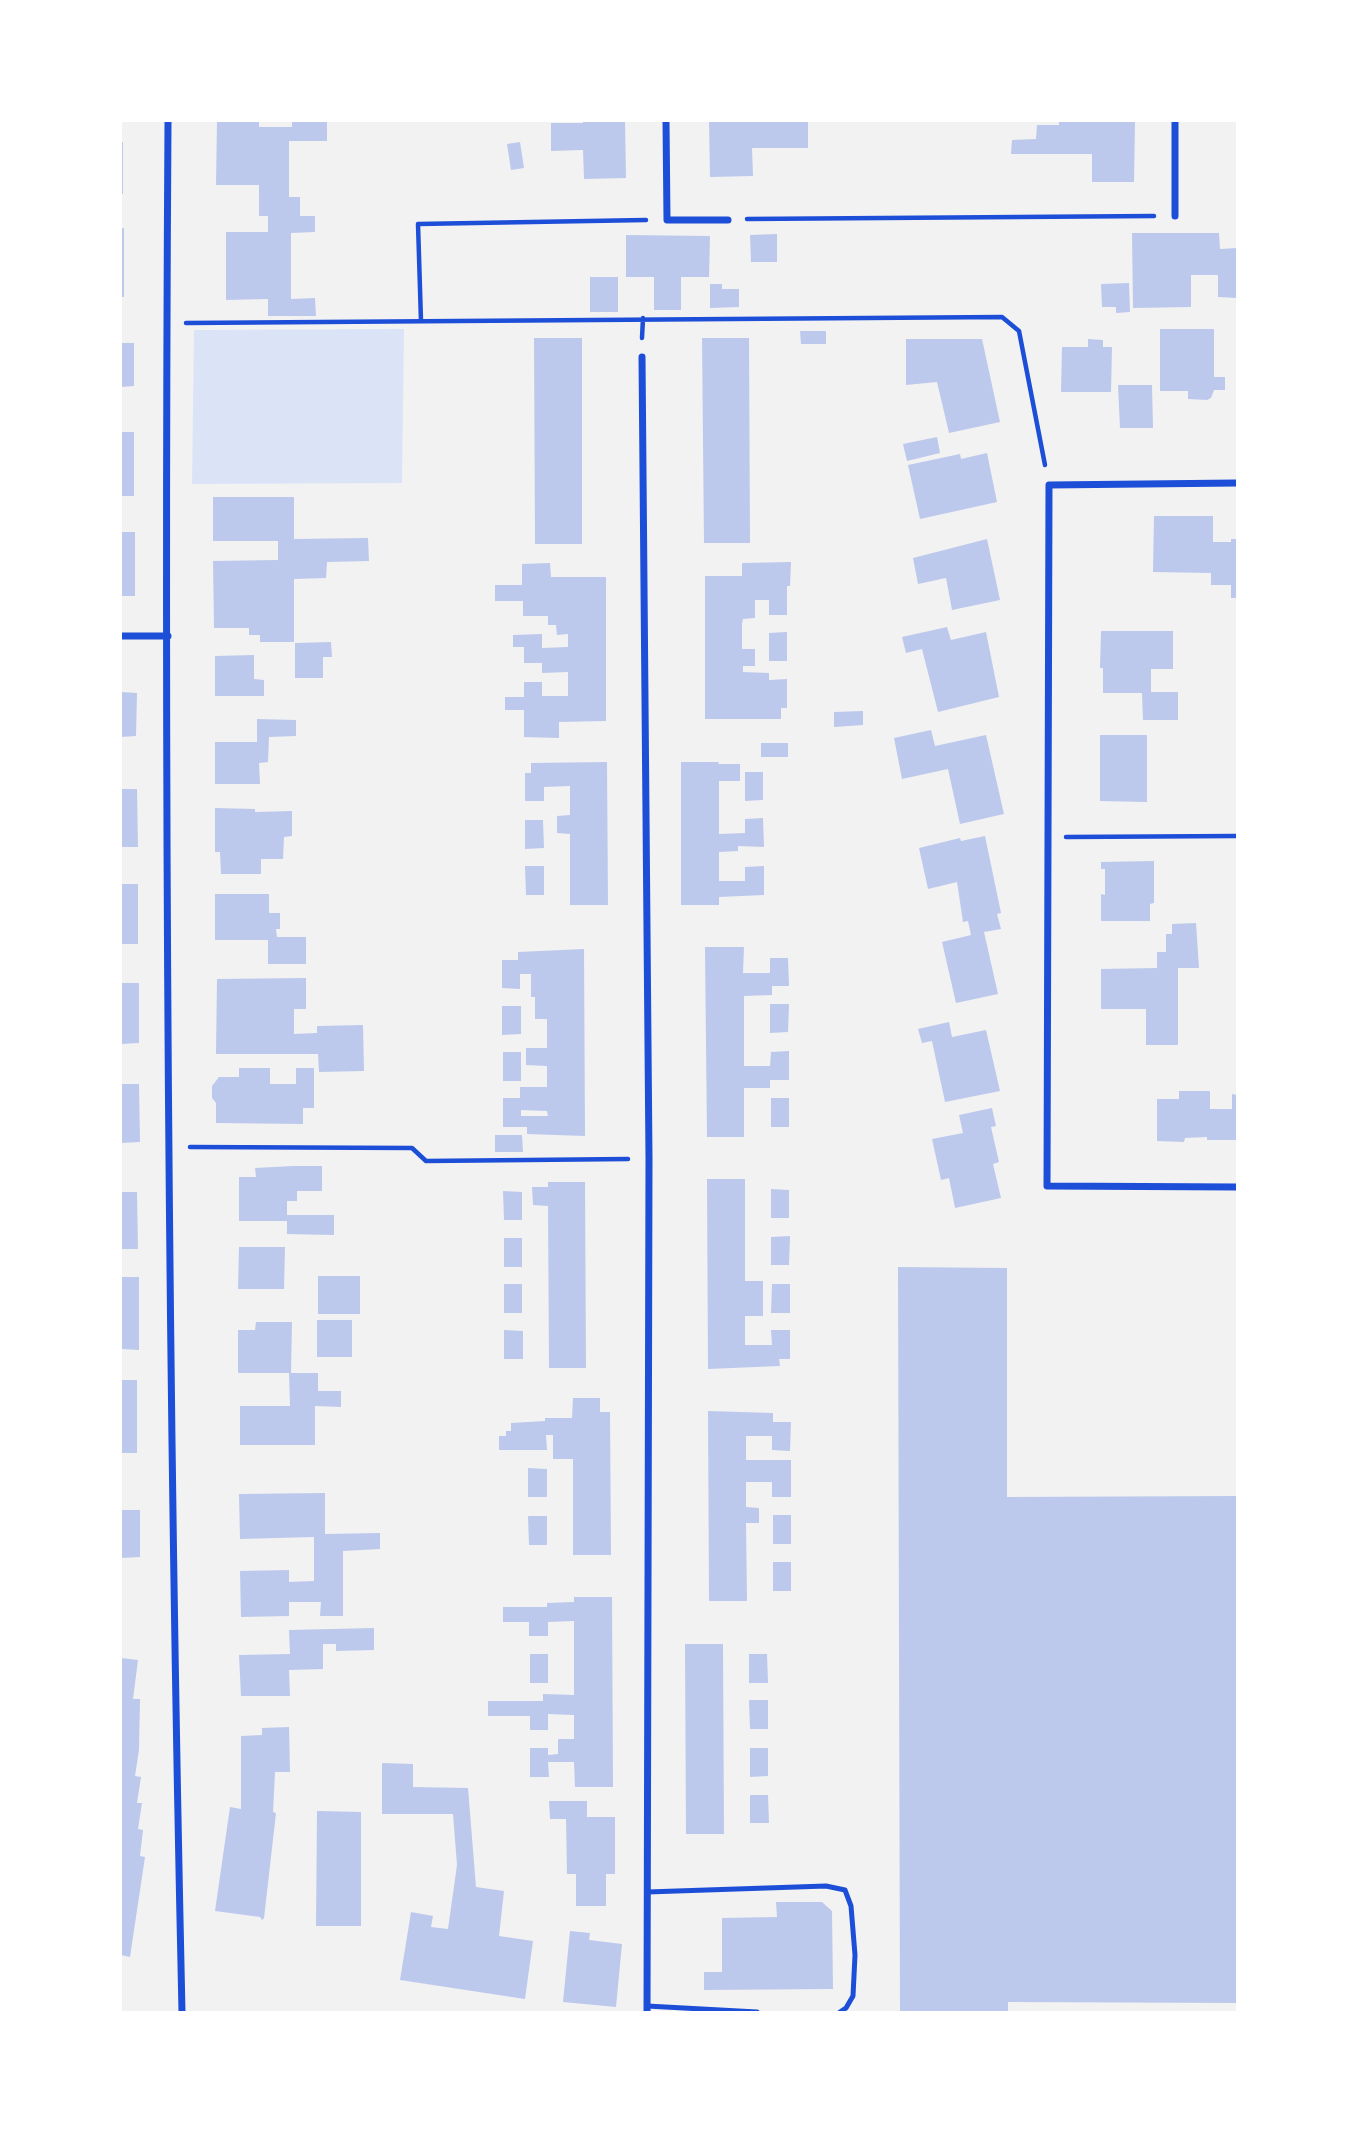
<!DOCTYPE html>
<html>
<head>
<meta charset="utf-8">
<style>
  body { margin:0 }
  #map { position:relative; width:1358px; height:2133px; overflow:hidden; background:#f2f2f2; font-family:Helvetica,sans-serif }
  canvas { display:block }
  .frame { position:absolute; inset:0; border:122px solid #fff; pointer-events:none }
</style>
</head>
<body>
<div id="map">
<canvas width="1358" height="2133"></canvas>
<div class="frame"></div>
</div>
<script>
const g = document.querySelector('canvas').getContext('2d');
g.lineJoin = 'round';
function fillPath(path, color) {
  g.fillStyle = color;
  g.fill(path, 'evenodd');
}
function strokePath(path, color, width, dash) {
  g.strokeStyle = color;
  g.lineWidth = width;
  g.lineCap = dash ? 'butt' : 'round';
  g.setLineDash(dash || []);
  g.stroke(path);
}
const green = new Path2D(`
  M404 329 402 483 192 484 194 330Z`);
const building = new Path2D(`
  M217 121H259V127H292V121H327V141H289V197H300V216H315V232L291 233V299L315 298 316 316H268V299L226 300V232H268V216H259V185H216Z
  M583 121H625L626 178 584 179 583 150 551 151V123H583Z
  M709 121H808V148H752L753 176 710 177Z
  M1059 121H1135L1134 182H1092V154H1011L1012 140 1036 139 1037 125H1059Z
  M121 142H123V194H121Z
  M520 142 524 168 511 170 507 144Z
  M121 228H124V297H121Z
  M1132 233H1219L1220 249 1237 248V298L1218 297V275H1191V307L1133 308Z
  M777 234V262H751L750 235Z
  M626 235 710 236 709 277H681V310H654V277H626Z
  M590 277H618V312H590Z
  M1129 283 1130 312 1116 313V307H1102L1101 284Z
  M710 284H722V289H739V307L710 308Z
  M1160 329H1214V377H1225V390H1214L1211 398 1207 400 1188 399V391H1160Z
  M800 331H826V344H801Z
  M534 338H582V544H535Z
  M702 338H749L750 543H704Z
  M906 339H982L1000 422 949 433 937 382 906 385Z
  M1088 339 1103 340V347H1112L1111 392H1061L1062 347H1088Z
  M121 343H134V386L121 387Z
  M1118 385H1152L1153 428H1120Z
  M121 432H134V496H121Z
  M937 437 940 453 907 461 903 444Z
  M987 453 997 502 920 519 908 465 960 454 961 459Z
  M213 497H294V539L368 538 369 561 327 562 326 578 294 579V642H260V635H249V628H214L213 561 278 560V541H213Z
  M1154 516H1213V542H1231V539H1237V598H1231V585H1211V573L1153 572Z
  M121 532H135V596H121Z
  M987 539 1000 600 952 610 946 578 918 584 913 558Z
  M791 562 790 586H787V615H769V600H755V618L743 619 742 624V649H755V666H743V672L769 673V680L787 679V708H781V719H705V576H742V563Z
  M550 563 551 577H606V721L559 722V738L524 737V710H505V697H524V682H542V696H568V672L542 673V663H524V647H513V635L542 634V648L568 647V634L557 635 556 625H548V616H523V601H495V585H522V564Z
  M947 627 951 640 986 632 999 697 938 712 922 649 906 653 902 637Z
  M1101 631H1173V669H1151V692H1178V720H1143L1142 693H1103V668H1100Z
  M787 632V661H769V633Z
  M331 642 332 657H323V678H295V643Z
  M254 655V679L264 680V696H215V656Z
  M121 692 137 693 136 736 121 737Z
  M863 711V725L834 727V712Z
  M257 719 296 720V736L269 737 268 762 259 763 260 784H215V742H257Z
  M931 730 935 746 986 735 1004 814 960 824 948 769 902 779 894 738Z
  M1100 735H1147V802L1100 801Z
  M761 743H788V757H761Z
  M607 762 608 905H570V834L557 833V816L570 815V786L544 787V801H525V773H531V763Z
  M681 762H719L718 764H740V781H719V834L745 833V819L763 818 764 847 738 846V851L719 852V881H745V867L764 866V895L719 897V905H681Z
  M745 772H763V800L745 801Z
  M121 789H137L138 847H121Z
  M215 808 255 809V812L292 811V836L284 837 283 859H261V874H221L220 852H215Z
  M525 820H543L544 848 525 849Z
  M985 836 1001 913 997 914 1001 929 984 932 998 994 956 1003 942 942 971 935 968 921 963 922 957 882 928 889 919 848 960 838 961 841Z
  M1154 861V903L1150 904V921H1101V894L1105 895V869H1101V862Z
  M525 866H544V895H526Z
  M121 884H138V944H121Z
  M215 894H269V913H280V929H276L277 937H306V964H268V940H215Z
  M1196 923 1199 968H1178V1045H1146V1009H1101V969L1157 968V952H1166V934H1172V924Z
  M705 947H744L743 973H770V958H788L789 986H772V995L744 996V1066H770L771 1052 789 1051V1080H770V1088H744V1137H707Z
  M584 949 585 1136 527 1134V1127H503V1098H520V1087H547V1066L526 1065V1048H547V1019H535V997H531V974H520V989L502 988V960H518V952ZM521 1110 547 1111 548 1116H521Z
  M306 978V1009H294V1034L317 1033V1026L363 1025 364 1071 319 1072 318 1054H216L217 979Z
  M121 983H139V1043L121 1044Z
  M770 1004H789L788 1032 770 1033Z
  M502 1006H521V1034L502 1035Z
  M949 1022 952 1037 986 1030 1000 1091 945 1102 932 1041 922 1043 918 1029Z
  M503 1052H521V1081H503Z
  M239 1068H270V1084H296V1068H314V1108H303V1124L216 1123V1103L212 1098V1086L219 1077H239Z
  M121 1084H139L140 1142 121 1143Z
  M1179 1091H1210V1109H1232V1094L1237 1095V1140H1207V1137L1185 1138 1184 1142 1157 1141V1099H1179Z
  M771 1098H789V1127H771Z
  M992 1108 996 1126 991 1127 999 1162 993 1164 1001 1198 955 1208 949 1178 941 1180 932 1139 963 1133 959 1115Z
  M495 1135H522L523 1152H495Z
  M293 1166H322V1191H297V1201H287V1215H334V1235L287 1234V1221H239V1177H256L255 1168Z
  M707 1179H745V1281H763V1316H745V1345H772L771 1330H790V1359H779L780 1366 708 1369Z
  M548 1182H585L586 1368H549L548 1206 533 1205 532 1187H548Z
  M771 1189 789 1190V1218H771Z
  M503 1191 522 1192V1220H504Z
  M121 1192H137L138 1249H121Z
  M790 1236 789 1265H771V1237Z
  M504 1238H522V1267H504Z
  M239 1247H285L284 1289H238Z
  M898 1267 1007 1268V1497L1237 1496V2003L1008 2002V2012H900Z
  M318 1276H360V1314H318Z
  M121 1277H139V1350L121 1349Z
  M504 1284H522V1313H504Z
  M772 1284H790V1313H771Z
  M317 1320H352V1357H317Z
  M256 1322H292L291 1373H238V1330H255Z
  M504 1330 523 1331V1359H504Z
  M289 1373H318V1391H341V1407L315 1406V1445H240V1406H290Z
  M121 1380H137V1453H121Z
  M573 1398H600V1412H610L611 1555H573V1459H553V1435H546L547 1450H499V1436H506V1431H511V1423L545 1421V1418H572Z
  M708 1411 773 1413V1422H791L790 1451 772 1450V1436H746V1460H791V1497H772V1482H746V1507L759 1508V1523H746L747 1601H709Z
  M528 1468 547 1469V1497H528Z
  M325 1493V1534L380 1533V1549L343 1551V1616H320L321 1602H289V1616L241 1617 240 1571 289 1570V1582L314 1581V1537L240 1539 239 1494Z
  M121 1510H140V1557L121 1558Z
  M773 1515H791V1544H773Z
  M528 1516H547V1545H529Z
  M773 1562H791V1591H773Z
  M574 1597H612L613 1787H575L574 1762H548L549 1777H530V1748H548V1755L558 1754V1739H574V1715L548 1714V1730H530V1716H488V1701H543V1694L574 1695V1621L548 1622V1636H529V1622H503V1607H547V1603L574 1602Z
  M374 1628V1650L336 1651V1644H323V1669L289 1670 290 1696H241L239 1655 290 1654 289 1630Z
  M685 1644H723L724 1834H686Z
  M530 1654H548V1683H530Z
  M749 1654H767L768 1683H749Z
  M121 1658 138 1660 133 1699H140L139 1750 135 1776 141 1777 137 1803H142L138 1829 143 1830 140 1856 145 1857 130 1957 121 1955Z
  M749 1700H768V1729H750Z
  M289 1727 290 1772H275L273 1812 276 1813 264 1918 262 1920 260 1917 215 1911 230 1807 241 1809V1736L262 1735V1728Z
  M750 1748H768V1776L750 1777Z
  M382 1763 413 1764V1787L468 1788 476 1887 504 1891 499 1936 533 1941 525 1999 400 1980 411 1912 433 1916 431 1927 448 1929 457 1865 453 1814H382Z
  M750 1795H768L769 1823H750Z
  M549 1801H587V1817H615V1874H606V1906H576V1874H567L566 1819H550Z
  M317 1811 361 1812V1926H316Z
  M776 1902H822L832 1911 833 1989 704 1990V1972H722V1918L777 1917Z
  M570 1931 590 1933 589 1940 622 1944 616 2007 563 2002Z`);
const path = new Path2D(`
  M747 219 1154 216
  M421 321 418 224 646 220
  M186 323 1002 317 1019 331 1045 465
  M642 338 643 318
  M1066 837 1237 836
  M190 1147 412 1148 426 1161 628 1159`);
const service = new Path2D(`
  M647 1892 826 1886 845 1890 851 1906 855 1955 853 1996 846 2008 840 2012
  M647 2006 757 2012`);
const minor = new Path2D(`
  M168 121C164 751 168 1382 182 2012
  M666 121 667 220H728
  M1175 121V216
  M642 357 649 1159 647 2012
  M1237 483 1049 485 1047 1186 1237 1187
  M121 636H168`);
fillPath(green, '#dbe4f7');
fillPath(building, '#bdc9ec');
strokePath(path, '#1d4ed8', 4.5);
strokePath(service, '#1d4ed8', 5);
strokePath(minor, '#1d4ed8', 7);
</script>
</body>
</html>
